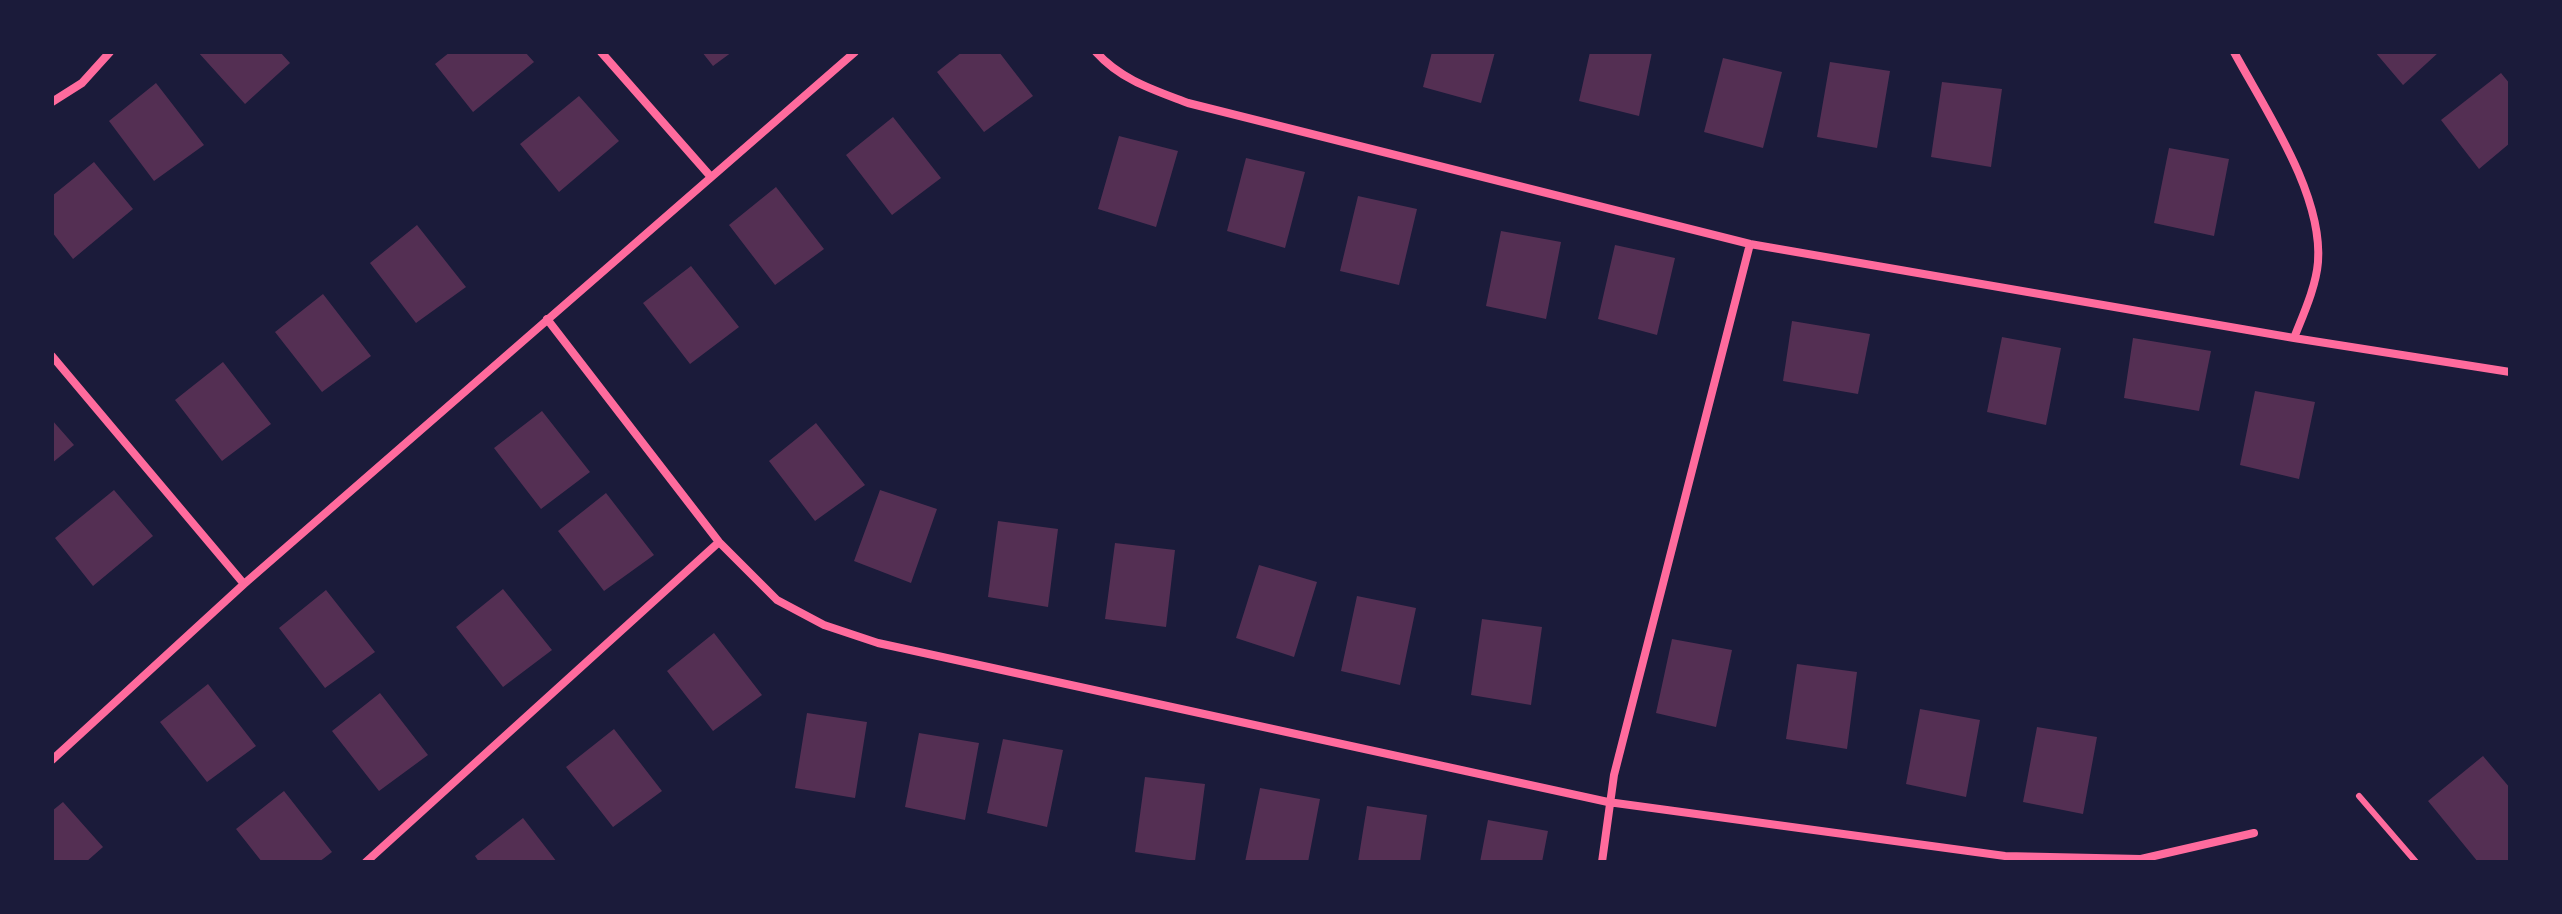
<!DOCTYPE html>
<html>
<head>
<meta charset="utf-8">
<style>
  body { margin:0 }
  #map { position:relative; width:2562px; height:914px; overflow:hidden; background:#1b1b3a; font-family:"IBM Plex Sans",sans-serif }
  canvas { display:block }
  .frame { position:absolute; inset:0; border:54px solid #1b1b3a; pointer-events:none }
</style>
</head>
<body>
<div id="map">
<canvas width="2562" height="914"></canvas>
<div class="frame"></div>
</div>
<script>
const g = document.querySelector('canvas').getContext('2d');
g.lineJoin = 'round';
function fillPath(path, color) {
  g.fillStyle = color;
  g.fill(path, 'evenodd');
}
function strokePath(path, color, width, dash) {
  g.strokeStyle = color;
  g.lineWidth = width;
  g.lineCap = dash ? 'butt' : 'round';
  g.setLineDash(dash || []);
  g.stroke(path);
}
const building = new Path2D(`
  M198 52H280L290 63 245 104Z
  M450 52H525L534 62 473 112 435 64Z
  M702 52H732L713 66Z
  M962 52H999L1033 96 984 132 937 72Z
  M1432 52H1495L1481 103 1423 87Z
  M1590 52H1652L1639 116 1579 101Z
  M2375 52H2439L2403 85Z
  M1723 58 1782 72 1763 148 1704 132Z
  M1830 62 1890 71 1877 148 1817 137Z
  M2501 73 2510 84V143L2479 169 2441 120Z
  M1942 82 2002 89 1991 167 1931 157Z
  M156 83 204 145 154 181 109 121Z
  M579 96 619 141 559 192 520 144Z
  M893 117 941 178 892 215 846 155Z
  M1119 136 1178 151 1156 227 1098 209Z
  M2169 148 2229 159 2214 236 2154 223Z
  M1246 158 1305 172 1285 248 1227 231Z
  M94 162 133 209 73 259 52 232V196Z
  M776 187 824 249 775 285 729 225Z
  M1358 196 1417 209 1399 285 1340 271Z
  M417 225 466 287 416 323 370 263Z
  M1501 231 1561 242 1546 319 1486 306Z
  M1615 245 1675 258 1657 335 1598 319Z
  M691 266 739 327 690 364 643 303Z
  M323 294 371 356 322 392 275 332Z
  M1792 321 1870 334 1858 394 1783 381Z
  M2002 337 2061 348 2046 425 1987 412Z
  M2133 338 2211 351 2199 411 2124 398Z
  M223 362 271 424 222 461 175 400Z
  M2255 391 2315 402 2299 479 2240 465Z
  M542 411 590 472 541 509 494 448Z
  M52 420 74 445 52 463Z
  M816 423 865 485 815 521 769 461Z
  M114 490 153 536 93 586 55 538Z
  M880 490 937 509 911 583 854 561Z
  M606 493 654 555 604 591 558 531Z
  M998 521 1058 529 1048 607 988 597Z
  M1115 543 1175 550 1166 627 1105 619Z
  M1259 565 1317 582 1294 657 1236 638Z
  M503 589 552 650 503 687 456 627Z
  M326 590 375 652 325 688 279 628Z
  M1357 596 1416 608 1400 685 1341 671Z
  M1482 619 1542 627 1531 705 1471 695Z
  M714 633 762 695 713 731 667 671Z
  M1672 639 1732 650 1716 727 1656 713Z
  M1797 664 1857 672 1847 749 1786 739Z
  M208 684 256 746 207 782 160 722Z
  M380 693 428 755 379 791 332 731Z
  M1920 709 1980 720 1966 797 1906 784Z
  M807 713 867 722 855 798 795 788Z
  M2037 727 2097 737 2083 814 2023 802Z
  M614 729 662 791 613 827 566 767Z
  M919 733 979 743 965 820 905 807Z
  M1003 739 1063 750 1047 827 987 813Z
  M2483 756 2510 788V862H2478L2428 801Z
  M1145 777 1205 784 1195 861 1135 852Z
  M1260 788 1320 799 1308 862H1245Z
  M284 791 332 852 319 862H262L236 829Z
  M63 802 103 847 86 862H52V811Z
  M1367 806 1427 815 1420 862H1358Z
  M523 818 557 862H479L475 856Z
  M1488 820 1548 831 1542 862H1480Z`);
const service = new Path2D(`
  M2359 796 2416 862`);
const minor = new Path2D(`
  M601 52 711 177
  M1096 52C1121 80 1154 90 1188 103L1750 244 2294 338 2510 372
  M2234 52C2266 111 2323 194 2318 262 2316 287 2303 315 2294 338
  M52 102 82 83 110 52
  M547 319 719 542 777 600 824 625 878 643 1608 802 2005 856 2141 859 2254 833
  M52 356 244 584
  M52 760 244 584 855 52
  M366 862 719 542
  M1602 862 1614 775 1750 244`);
fillPath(building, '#542f53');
strokePath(service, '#ff6b9d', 6);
strokePath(minor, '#ff6b9d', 8);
</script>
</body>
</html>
